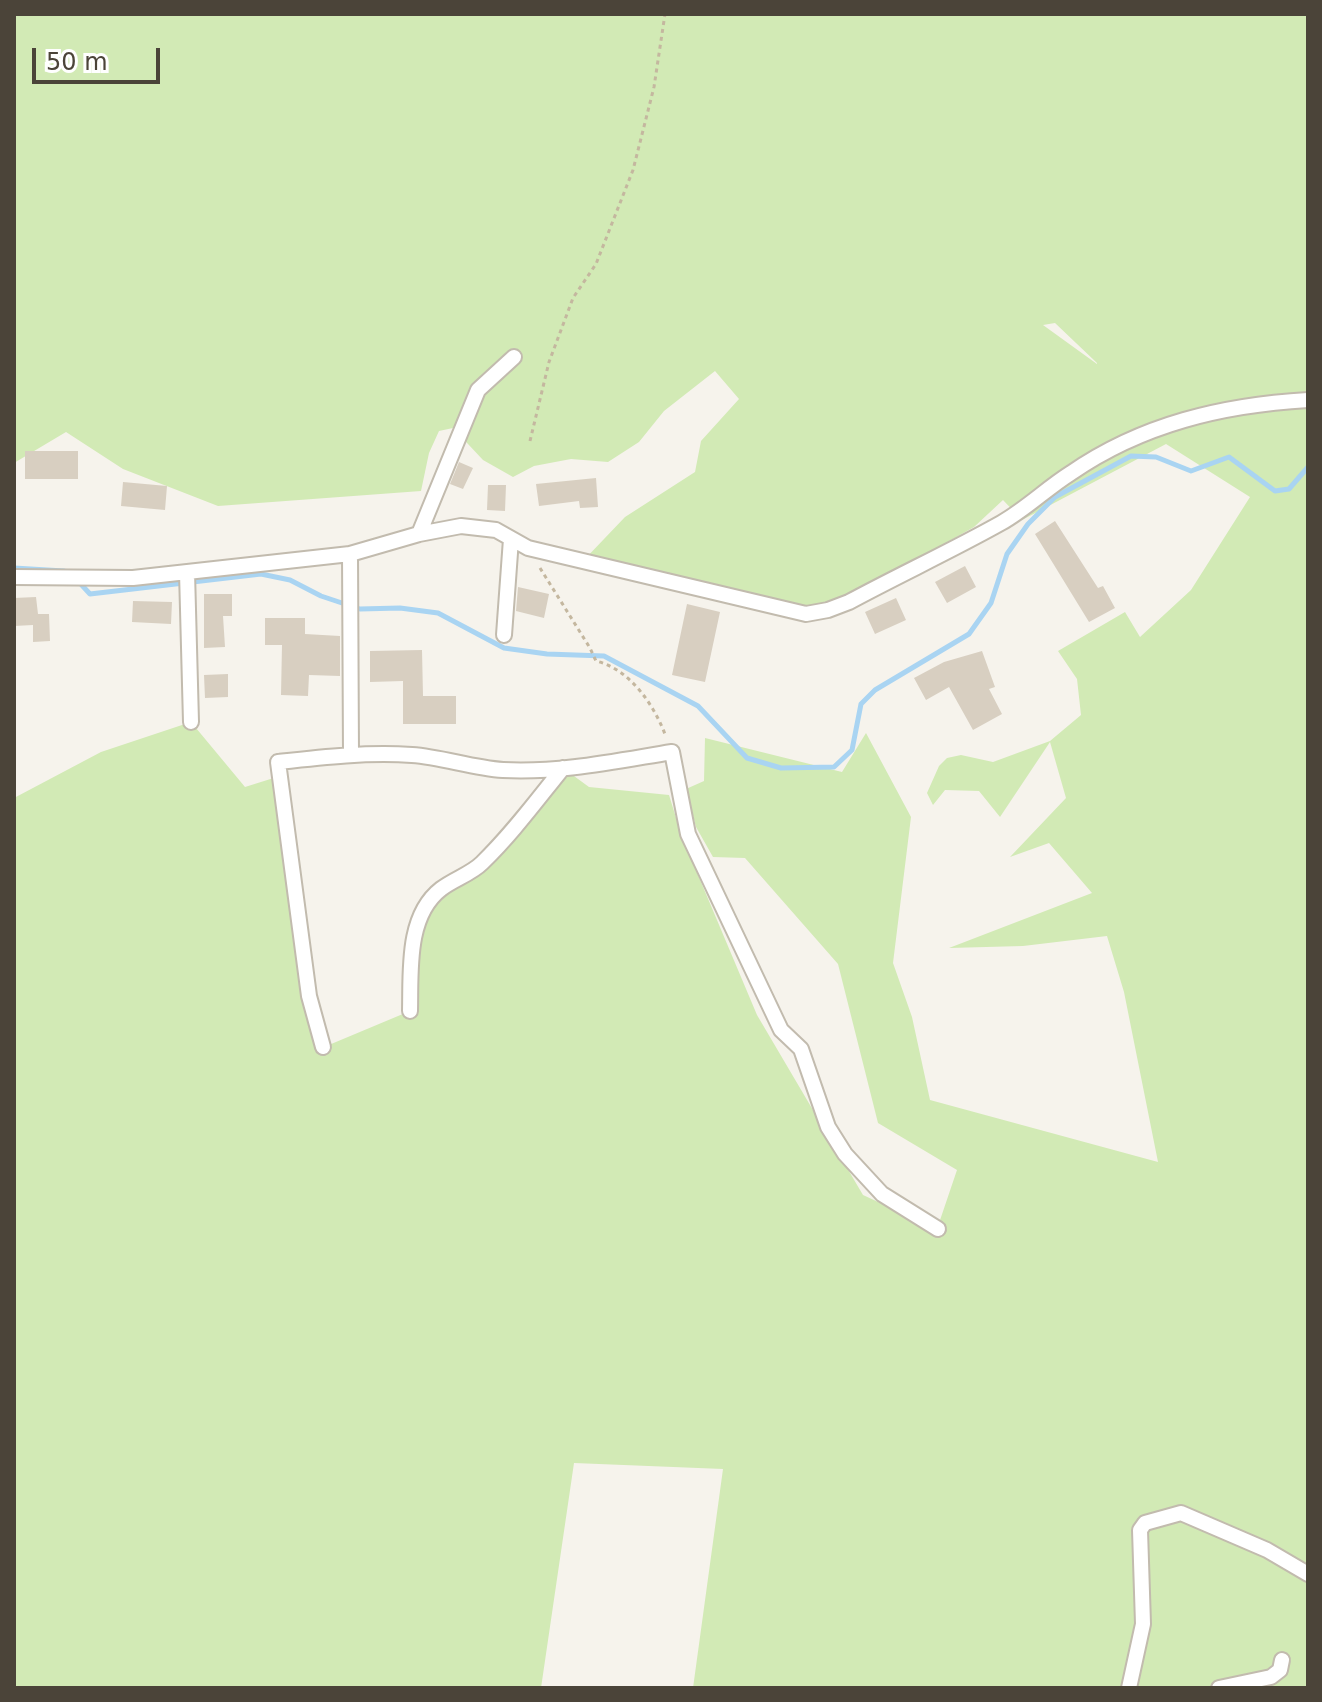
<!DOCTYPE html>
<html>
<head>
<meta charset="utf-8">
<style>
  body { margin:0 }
  #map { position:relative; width:1322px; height:1702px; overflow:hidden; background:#f6f3ec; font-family:"DejaVu Sans",sans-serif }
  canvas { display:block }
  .frame { position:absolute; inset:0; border:16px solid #4b4439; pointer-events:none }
  .scale { position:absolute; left:32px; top:48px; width:128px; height:36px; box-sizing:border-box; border:4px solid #4b4439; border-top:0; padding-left:10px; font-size:24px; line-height:28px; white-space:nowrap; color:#4b4439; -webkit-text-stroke:6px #fff; paint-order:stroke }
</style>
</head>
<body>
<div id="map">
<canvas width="1322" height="1702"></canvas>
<div class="frame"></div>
<div class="scale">50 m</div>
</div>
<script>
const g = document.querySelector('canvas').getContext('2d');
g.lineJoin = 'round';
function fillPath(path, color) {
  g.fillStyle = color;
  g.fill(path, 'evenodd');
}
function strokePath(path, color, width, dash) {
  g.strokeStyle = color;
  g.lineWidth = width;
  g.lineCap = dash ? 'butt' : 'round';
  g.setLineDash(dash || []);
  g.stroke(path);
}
const green = new Path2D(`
  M14 14H1308V1688H693L723 1469 574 1463 541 1688H14V798L101 752 191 722 245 787 280 776 324 1047 410 1011 420 921 505 839 563 768 589 787 669 795 682 837 757 1015 863 1195 937 1229 957 1170 878 1123 838 964 745 858 713 857 696 827 686 789 704 781 705 738 842 772 866 733 911 817 893 963 912 1017 930 1100 1158 1162 1124 992 1107 936 1023 946 949 948 1092 893 1049 843 1010 857 1066 798 1050 742 1000 817 979 791 945 790 933 805 927 793 939 766 947 758 961 755 993 762 1050 741 1081 715 1077 679 1058 651 1125 612 1140 637 1191 590 1250 497 1166 444 1022 520 1003 500 974 527 828 610 797 612 583 561 625 517 695 472 701 441 739 399 715 371 664 411 639 442 608 462 571 459 534 466 513 477 483 460 453 428 439 431 429 453 421 491 218 506 123 469 66 432 14 463ZM1055 323 1097 363V364L1043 325Z`);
const stream = new Path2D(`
  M14 568 64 571
  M78 581 90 594 261 574 290 580 321 596 360 609 400 608 438 613 504 648 547 654 604 656 698 706 747 758 781 768 834 767 852 750 861 704 875 690 969 634 991 603 1007 554 1028 524 1055 497 1131 456 1156 457 1191 471 1229 457 1275 491 1289 489 1308 467`);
const building = new Path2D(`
  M25 451H78V479H25Z
  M459 462 473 468 463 489 450 484Z
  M596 478 598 507 580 508 579 501 539 506 536 484Z
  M123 482 167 486 165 510 121 506Z
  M488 485H506L505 511 487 510Z
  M1055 521 1098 588 1103 586 1115 608 1089 622 1035 534Z
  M965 566 976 587 947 603 935 582Z
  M518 587 549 594 544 618 516 611Z
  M204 594H232V616H223L225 647 204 648Z
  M36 597 38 614H49L50 641 33 642V625L14 626V598Z
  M896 598 906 620 875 634 865 612Z
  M133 601 172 602 171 624 132 622Z
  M687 604 720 612 705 682 672 675Z
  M265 618H305V634L340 636V676L309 675 308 696 281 695 282 645H265Z
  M422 650 423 696H456V724H403V681L370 682V651Z
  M982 651 995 687 989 689 1002 714 973 730 949 687 926 700 914 678 944 662Z
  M228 674V697L205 698 204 675Z`);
const path = new Path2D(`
  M530 441 549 362 573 298 596 264 633 170 654 87 665 14
  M540 568 590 648 596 661C630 669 655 706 666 737`);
const minor = new Path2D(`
  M419 534 478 390 514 357
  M350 554 351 755
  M187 572 191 722
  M14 577 133 578 350 554 419 534 461 526 496 530 528 548 806 614 828 610 849 602C899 575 951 551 1001 523 1026 509 1047 488 1071 473 1142 424 1223 405 1308 400
  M504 635 511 539
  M410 1011C411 972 406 916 441 889 454 879 471 874 482 863 512 834 537 800 563 768
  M323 1047 309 996 278 762C323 757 367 752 412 755 442 757 472 768 503 770 560 773 616 761 672 752L688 834 781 1030 801 1049 828 1127 845 1154 882 1194 938 1229
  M1129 1688 1143 1624 1140 1530 1145 1523 1181 1513 1267 1550 1308 1574
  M1219 1688 1271 1677 1280 1670 1282 1660`);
fillPath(green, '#d2eab5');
strokePath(stream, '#a9d4f2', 5);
fillPath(building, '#d8cfc1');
strokePath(minor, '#c2bbae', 18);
strokePath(path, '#c4b79f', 3, [4, 4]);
strokePath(minor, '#fff', 14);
</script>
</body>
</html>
